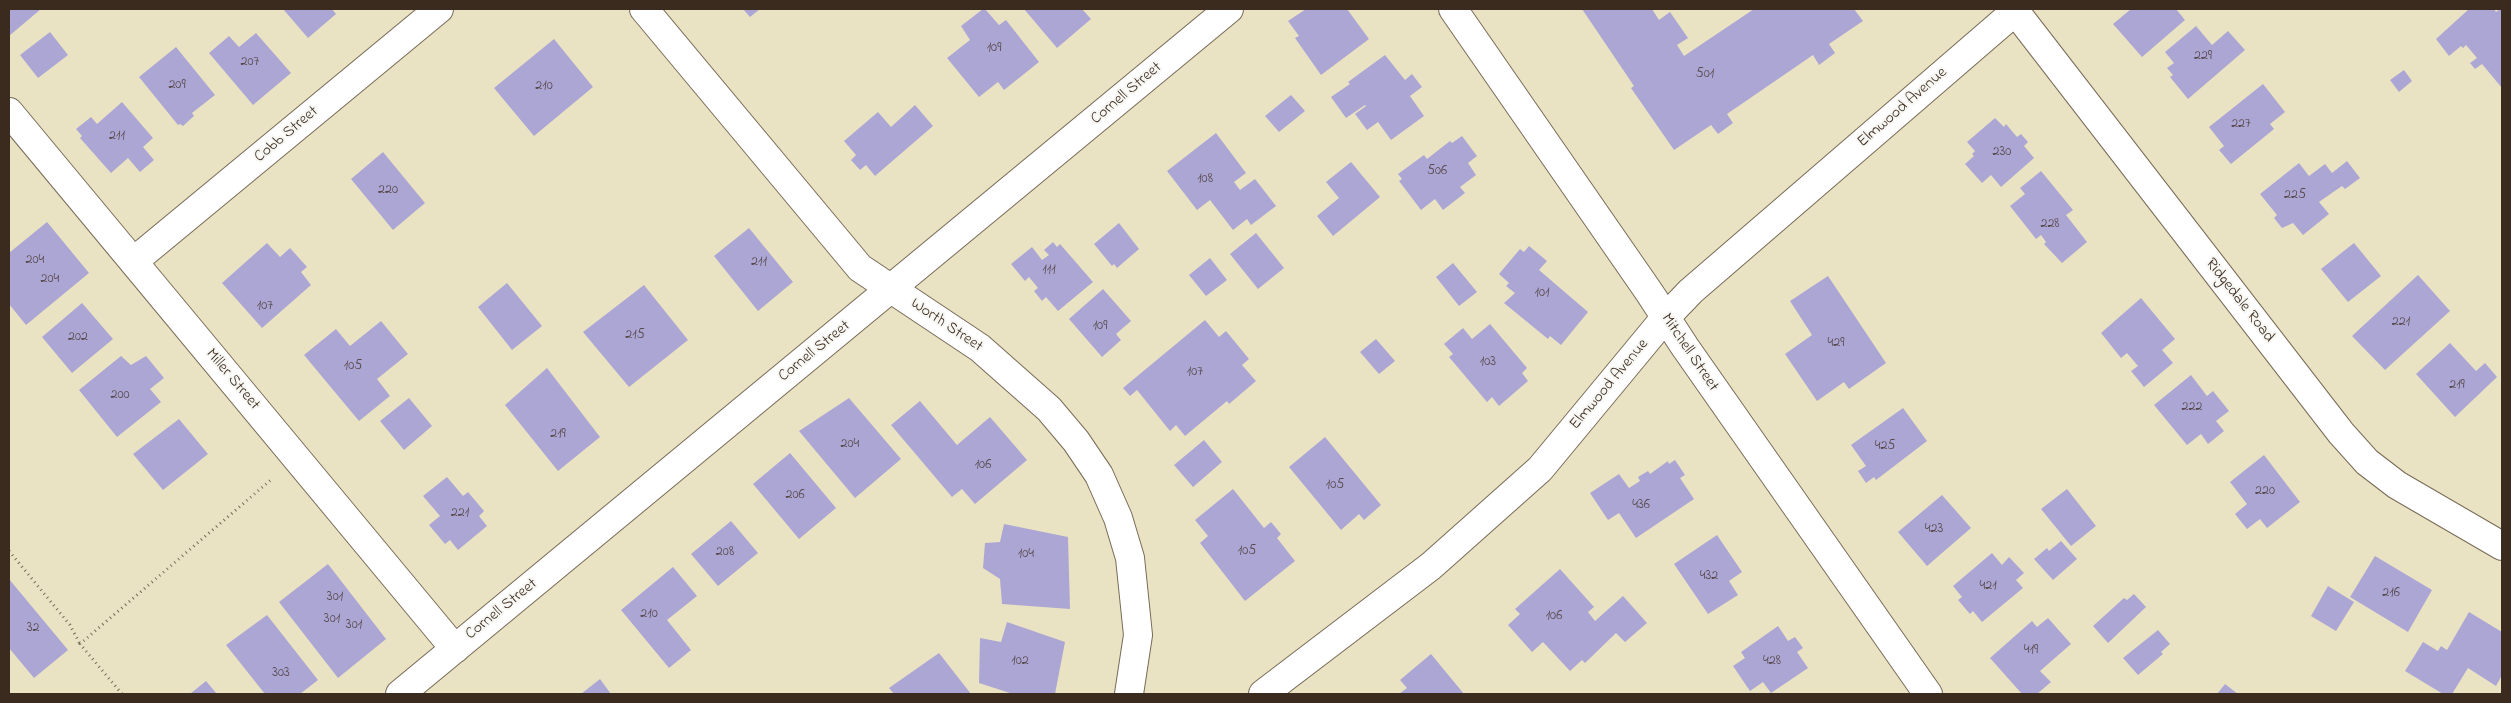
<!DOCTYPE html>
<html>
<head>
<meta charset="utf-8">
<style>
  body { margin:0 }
  #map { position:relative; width:2511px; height:703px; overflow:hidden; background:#eae3c3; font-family:"Indie Flower",sans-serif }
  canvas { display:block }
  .frame { position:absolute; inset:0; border:10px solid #3b2a1e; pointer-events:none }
</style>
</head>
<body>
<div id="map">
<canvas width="2511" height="703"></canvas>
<div class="frame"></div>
</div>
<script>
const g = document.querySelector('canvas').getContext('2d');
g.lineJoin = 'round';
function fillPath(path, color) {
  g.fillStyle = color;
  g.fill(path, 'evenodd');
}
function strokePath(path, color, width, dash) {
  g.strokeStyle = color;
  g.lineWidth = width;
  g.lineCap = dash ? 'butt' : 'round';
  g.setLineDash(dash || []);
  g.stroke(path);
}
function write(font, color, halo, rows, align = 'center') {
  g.font = font + ' "Indie Flower",sans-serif';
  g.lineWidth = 4;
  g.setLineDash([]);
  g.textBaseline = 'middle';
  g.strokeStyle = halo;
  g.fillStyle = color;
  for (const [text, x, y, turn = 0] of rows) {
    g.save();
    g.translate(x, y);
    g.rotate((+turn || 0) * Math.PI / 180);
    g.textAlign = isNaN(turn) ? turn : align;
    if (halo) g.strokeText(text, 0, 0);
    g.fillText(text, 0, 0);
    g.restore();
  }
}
const building = new Path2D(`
  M9 9H41L9 36Z
  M283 9H332L336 14 308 38Z
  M743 9H760L750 17Z
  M983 9H985L999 25 1006 20 1039 62 1004 90 998 82 979 97 947 58 970 40 961 26Z
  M1024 9H1082L1091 19 1057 48Z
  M1306 9H1347L1369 39 1321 75 1295 38 1299 36 1288 21Z
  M1582 9H1652L1659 20 1670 12 1688 38 1677 45 1684 56 1754 9H1854L1863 21 1829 44 1835 53 1819 65 1813 55 1727 114 1733 123 1718 134 1711 125 1674 150 1631 88 1634 86Z
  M2131 9H2176L2185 20 2142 57 2113 24Z
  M2469 9H2494L2496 12 2500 9 2502 10V88L2482 64 2475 69 2470 63 2477 58 2466 45 2463 48 2461 46 2449 56 2436 39Z
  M2196 26 2212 45 2228 31 2245 50 2188 99 2170 77 2173 75 2167 68 2174 63 2165 52Z
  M50 32 68 55 38 78 20 55Z
  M256 33 291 73 253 105 209 53 229 36 239 47Z
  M554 39 593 87 534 136 494 88Z
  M176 47 215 95 192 113 194 116 183 126 180 124 178 125 139 77Z
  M1385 55 1405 80 1412 74 1422 87 1410 96 1424 116 1391 140 1378 122 1367 130 1355 114 1366 106 1365 105 1346 118 1331 97 1350 84 1348 82Z
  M2404 70 2412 81 2399 92 2390 80Z
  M2263 84 2285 112 2270 124 2274 129 2231 164 2219 150 2224 146 2209 127Z
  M1291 95 1305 111 1279 132 1265 116Z
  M122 102 153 138 143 147 154 160 140 172 128 158 111 173 80 138 82 136 76 129 91 117 97 124Z
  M915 105 933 126 875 176 866 165 860 170 851 160 856 155 844 141 878 112 891 127Z
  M1995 118 2004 127 2006 124 2017 137 2021 134 2028 142 2024 146 2034 158 2001 187 1991 175 1982 183 1965 164 1974 156 1972 154 1975 151 1967 142Z
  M1216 133 1246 173 1234 182 1240 190 1255 179 1276 206 1251 225 1247 219 1233 230 1210 200 1197 210 1167 171Z
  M1462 136 1477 156 1468 163 1476 175 1460 187 1465 193 1443 210 1435 199 1421 210 1399 181 1402 179 1398 174 1424 155 1427 159 1450 141 1452 143Z
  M383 152 425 203 393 230 351 179Z
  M2347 161 2360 178 2345 189 2342 186 2319 202 2329 214 2303 235 2293 223 2282 228 2274 218 2277 215 2260 194 2299 163 2309 176 2325 164 2332 173Z
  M1351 162 1380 197 1333 236 1317 216 1339 198 1326 182Z
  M2041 171 2073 210 2066 215 2087 242 2062 263 2044 244 2046 242 2041 235 2036 239 2010 206 2025 194 2020 188Z
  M47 222 89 273 26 325 9 304V253Z
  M1119 223 1139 249 1117 268 1114 264 1112 266 1094 244Z
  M749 228 793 282 758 311 714 256Z
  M1256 233 1284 268 1258 289 1230 254Z
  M1053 242 1057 247 1060 244 1093 282 1058 311 1046 297 1042 301 1034 291 1038 288 1029 277 1025 281 1011 264 1032 247 1042 260 1049 255 1044 250Z
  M267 243 280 257 290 248 307 267 301 272 311 285 262 328 222 283Z
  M2354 243 2381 276 2348 302 2321 269Z
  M1529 246 1547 261 1539 270 1588 312 1561 345 1550 336 1548 339 1504 303 1515 293 1506 286 1509 283 1499 274 1520 249 1524 252Z
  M1210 258 1227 280 1206 296 1189 275Z
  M1453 263 1477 292 1459 306 1436 277Z
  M2418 275 2450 311 2385 370 2352 336Z
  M1828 276 1886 363 1849 389 1844 382 1817 401 1785 354 1812 335 1790 301Z
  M507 283 542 326 512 350 478 307Z
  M644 285 688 340 629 387 583 332Z
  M1103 289 1131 321 1116 334 1121 340 1102 357 1069 319Z
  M2141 298 2175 339 2162 350 2173 363 2144 387 2131 371 2138 366 2127 353 2121 358 2101 333Z
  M82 303 113 339 72 373 42 337Z
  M1205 320 1219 337 1226 331 1249 359 1242 365 1256 381 1229 404 1227 401 1185 436 1176 425 1170 431 1137 390 1130 396 1123 388Z
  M381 321 408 354 377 379 390 396 359 421 304 355 336 329 350 346Z
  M1490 324 1527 368 1522 373 1528 381 1499 406 1492 397 1487 402 1449 357 1453 354 1444 344 1463 328 1472 339Z
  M1376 339 1395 361 1379 374 1360 352Z
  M2450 343 2476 371 2485 363 2497 377 2455 417 2416 374Z
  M121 356 131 365 146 356 164 378 150 389 161 402 117 437 79 390Z
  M547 368 600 437 558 471 505 405Z
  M2191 375 2207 396 2213 391 2229 411 2216 421 2224 431 2208 444 2201 434 2187 445 2154 405Z
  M409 398 432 426 404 450 380 421Z
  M849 398 901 459 855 498 799 431Z
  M920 401 957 445 990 417 1027 460 975 504 962 489 952 497 891 425Z
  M1903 408 1927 441 1876 480 1874 477 1866 483 1858 471 1866 466 1851 445Z
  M179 419 208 454 163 490 133 454Z
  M1325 437 1381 505 1364 520 1359 514 1341 530 1289 467Z
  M1204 440 1222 462 1193 487 1174 465Z
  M790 453 836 508 799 539 753 484Z
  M2264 455 2300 502 2267 528 2260 519 2247 529 2235 514 2247 504 2230 482Z
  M1675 460 1685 475 1680 478 1694 499 1636 538 1619 513 1608 520 1590 493 1619 474 1629 488 1640 481 1638 477 1648 471 1650 474 1668 461 1669 464Z
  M447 477 463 496 468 492 484 511 479 516 487 526 458 550 450 540 445 544 429 525 440 516 423 496Z
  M1233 489 1264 528 1271 522 1281 534 1277 538 1295 561 1245 601 1200 543 1208 536 1195 520Z
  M2067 489 2096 526 2071 546 2041 509Z
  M1942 495 1971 528 1927 566 1898 532Z
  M731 521 758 553 718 586 691 554Z
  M1004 524 1068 537 1070 609 1002 604 1000 579 983 568 985 543 1000 542Z
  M1717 535 1742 572 1729 581 1738 595 1708 614 1674 564Z
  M2061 541 2077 559 2053 580 2034 559 2047 548 2049 551Z
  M1992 553 2002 565 2009 557 2024 573 2016 580 2023 588 1982 622 1973 611 1970 614 1958 600 1962 597 1953 586Z
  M2375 556 2432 590 2408 632 2350 597Z
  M328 564 386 639 338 678 279 602Z
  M673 567 697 596 667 620 691 650 669 668 621 610Z
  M1560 569 1594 607 1588 612 1595 621 1623 596 1647 623 1625 642 1616 633 1585 663 1582 660 1570 671 1543 642 1532 652 1508 625 1520 614 1515 609Z
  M9 579 68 650 34 678 9 648Z
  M2328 586 2354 602 2336 631 2311 616Z
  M2134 594 2146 607 2108 643 2093 626 2124 598 2127 600Z
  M2469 612 2502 632V675L2496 686 2468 668 2452 694H2443L2405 671 2423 642 2438 651 2441 646 2447 650Z
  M267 615 318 680 300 694H265L226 645Z
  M2048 618 2071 644 2040 671 2051 682 2037 694H2022L1990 658 2032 621 2037 627Z
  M1007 622 1065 642 1055 694H1013L979 683 980 638 1001 642Z
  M1778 626 1788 641 1795 637 1803 648 1797 652 1808 668 1771 693 1763 682 1750 691 1733 666 1745 658 1741 652Z
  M2158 630 2170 644 2161 652 2163 654 2138 675 2123 658Z
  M939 653 971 694H894L889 688Z
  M1431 654 1464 694H1399L1407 688 1400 680Z
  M600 679 611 694H581Z
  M206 681 217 694H190Z
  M2225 684 2238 694H2217Z`);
const path = new Path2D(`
  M9 551 70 625 80 644
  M122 694 80 644 273 478`);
const minor = new Path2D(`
  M644 9 860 268 980 348 1049 409 1076 441 1099 475 1118 518 1130 558 1138 635 1129 694
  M1453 9 1649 292 1685 347 1928 694
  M2015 11 2341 433 2367 462 2397 485 2502 546
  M9 112 455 649
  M134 261 439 9
  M400 694 1229 9
  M1263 694 1431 566 1540 469 1665 318 1691 291 2018 9`);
const numberNames = [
  ["109",994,49],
  ["229",2203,57],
  ["207",250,63],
  ["501",1705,75],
  ["209",177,86],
  ["210",544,87],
  ["227",2241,125],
  ["211",117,137],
  ["230",2002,153],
  ["506",1437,172],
  ["108",1205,180],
  ["220",388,191],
  ["225",2295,196],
  ["228",2050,225],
  ["204",35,261],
  ["211",759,263],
  ["111",1049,271],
  ["204",50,280],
  ["101",1542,294],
  ["107",265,307],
  ["221",2401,323],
  ["109",1100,327],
  ["215",635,336],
  ["202",78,338],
  ["429",1836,344],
  ["103",1488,363],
  ["105",353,367],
  ["107",1195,373],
  ["219",2457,386],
  ["200",120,396],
  ["222",2192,408],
  ["219",558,435],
  ["204",850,445],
  ["425",1885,447],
  ["106",983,466],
  ["105",1335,486],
  ["220",2265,492],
  ["206",795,496],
  ["436",1641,506],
  ["221",460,514],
  ["423",1934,530],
  ["105",1247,552],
  ["208",725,553],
  ["104",1026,555],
  ["432",1709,577],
  ["421",1988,587],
  ["216",2391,594],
  ["301",335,598],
  ["210",649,615],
  ["106",1554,617],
  ["301",332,620],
  ["301",354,626],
  ["32",33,629],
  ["419",2031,651],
  ["102",1020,662],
  ["428",1772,662],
  ["303",281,674]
];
const streetNames = [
  ["Cornell Street",1127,94,-40],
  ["Elmwood Avenue",1903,108,-41],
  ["Cobb Street",287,135,-40],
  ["Ridgedale Road",2239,301,52],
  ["Worth Street",946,326,34],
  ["Cornell Street",815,352,-39],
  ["Mitchell Street",1689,353,56],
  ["Miller Street",232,380,50],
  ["Elmwood Avenue",1610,385,-50],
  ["Cornell Street",502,610,-39]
];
fillPath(building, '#aca6d4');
strokePath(minor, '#786b58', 30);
strokePath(path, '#786b58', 3, [1, 4]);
strokePath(minor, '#fff', 28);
write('14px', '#57494c', null, numberNames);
write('16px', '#3b2a1e', '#f6f6f2', streetNames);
</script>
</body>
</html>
